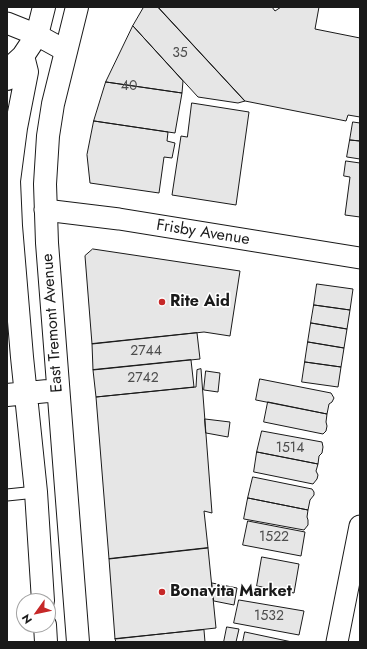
<!DOCTYPE html>
<html>
<head>
<meta charset="utf-8">
<style>
  body { margin:0 }
  #map { position:relative; width:367px; height:649px; overflow:hidden; background:#fff; font-family:Jost,sans-serif }
  canvas { display:block }
  .frame { position:absolute; inset:0; border:8px solid #1a1a1a; pointer-events:none }
  .north { position:absolute; left:16px; top:593px; width:40px; height:40px; box-sizing:border-box; background:#fff; border:1px solid #a3a3a3; border-radius:50%; rotate:237deg; font-size:11px; font-weight:700; line-height:16px; text-align:center; color:#1a1a1a }
  .north::after { content:''; display:block; margin:auto; width:14px; height:18px; background:#c62828; clip-path:polygon(50% 0,100% 100%,50% 72%,0 100%) }
</style>
</head>
<body>
<div id="map">
<canvas width="367" height="649"></canvas>
<div class="frame"></div>
<div class="north">N</div>
</div>
<script>
const g = document.querySelector('canvas').getContext('2d');
g.lineJoin = 'round';
function fillPath(path, color) {
  g.fillStyle = color;
  g.fill(path, 'evenodd');
}
function strokePath(path, color, width, dash) {
  g.strokeStyle = color;
  g.lineWidth = width;
  g.lineCap = dash ? 'butt' : 'round';
  g.setLineDash(dash || []);
  g.stroke(path);
}
function write(font, color, halo, rows, align = 'center') {
  g.font = font + ' Jost,sans-serif';
  g.lineWidth = 3;
  g.setLineDash([]);
  g.textBaseline = 'middle';
  g.strokeStyle = halo;
  g.fillStyle = color;
  for (const [text, x, y, turn = 0] of rows) {
    g.save();
    g.translate(x, y);
    g.rotate((+turn || 0) * Math.PI / 180);
    g.textAlign = isNaN(turn) ? turn : align;
    if (halo) g.strokeText(text, 0, 0);
    g.fillText(text, 0, 0);
    g.restore();
  }
}
const building = new Path2D(`
  M144 7H158L245 101 238 103 198 97 133 26Z
  M158 7H272L275 11 281 7H319L315 29 360 38V117L348 115 346 121 245 101Z
  M133 26 183 81 182 93 106 82Z
  M106 82 182 93 175 133 94 121Z
  M192 103 249 112 236 205 172 195 181 136 187 137Z
  M94 121 168 132 167 141 175 143 172 158 164 157 159 193 90 183 87 155Z
  M353 122 360 123V141L350 140Z
  M350 140 360 141V159L347 157Z
  M346 161 360 163V217L345 215 350 177 344 176Z
  M93 249 240 271 230 336 204 332 92 344 85 256Z
  M317 284 353 289 350 310 314 305Z
  M314 305 350 310 347 329 311 323Z
  M311 323 347 329 344 348 308 342Z
  M197 333 200 359 93 370 92 344Z
  M308 342 344 348 341 367 305 362Z
  M191 360 194 387 96 397 93 370Z
  M305 362 341 367 338 387 302 382Z
  M201 369 212 513 204 511 208 548 109 559 96 397 196 387 197 370Z
  M206 371 220 373 218 392 204 390Z
  M260 379 331 393 334 398 332 402 329 404 327 414 256 400Z
  M268 402 327 414 326 422 327 426 326 431 323 434 264 422Z
  M205 419 230 422 228 437 206 433Z
  M262 431 322 442 323 447 322 453 319 456 318 464 257 452Z
  M257 452 318 464 316 471 318 475 317 479 313 484 254 472Z
  M253 477 312 489 314 492V495L310 500 308 510 248 498Z
  M248 498 308 510 307 517 308 520V525L304 530 244 519Z
  M248 521 305 532 301 556 243 545Z
  M208 548 216 628 115 639 109 559Z
  M262 557 299 564 294 593 257 586Z
  M212 583 237 588 234 605 214 601Z
  M239 600 304 611 299 635 234 623Z
  M227 627 239 629 236 642H224Z
  M204 630 205 642H116L115 639Z
  M245 632 292 642H243Z`);
const service = new Path2D(`
  M7 495 36 492`);
const minor = new Path2D(`
  M7 23 37 35 66 51
  M45 210 119 219 360 258
  M337 642 360 526`);
const secondary = new Path2D(`
  M77 7 53 104 48 136 45 184 47 243 78 642
  M23 56 27 72 16 128 9 181 11 226 22 357 36 492 43 601
  M7 79 10 68 23 56 37 35 44 7
  M7 395 58 390
  M45 625 46 642`);
const markers = [
  [162,302,4,"#c62828"],
  [162,592,4,"#c62828"]
];
const numberNames = [
  ["35",180,54],
  ["40",129,87],
  ["2744",146,352],
  ["2742",143,379],
  ["1514",290,449],
  ["1522",274,538],
  ["1532",269,617]
];
const streetNames = [
  ["Frisby Avenue",203,233,9],
  ["East Tremont Avenue",53,323,-94]
];
const poiNames = [
  ["Rite Aid",170,302],
  ["Bonavita Market",170,592]
];
fillPath(building, '#e6e6e6');
strokePath(building, '#1a1a1a', 1);
strokePath(service, '#1a1a1a', 13);
strokePath(minor, '#1a1a1a', 23);
strokePath(secondary, '#1a1a1a', 24);
strokePath(service, '#fff', 11);
strokePath(minor, '#fff', 21);
strokePath(secondary, '#fff', 22);
for (const [x, y, r, color] of markers) {
  const dot = new Path2D();
  dot.arc(x, y, r, 0, 2 * Math.PI);
  g.fillStyle = color;
  g.fill(dot);
  strokePath(dot, '#fff', 1.5);
}
write('14px', '#4d4d4d', null, numberNames);
write('16px', '#1a1a1a', '#fff', streetNames);
write('bold 16px', '#1a1a1a', '#fff', poiNames, 'left');
</script>
</body>
</html>
